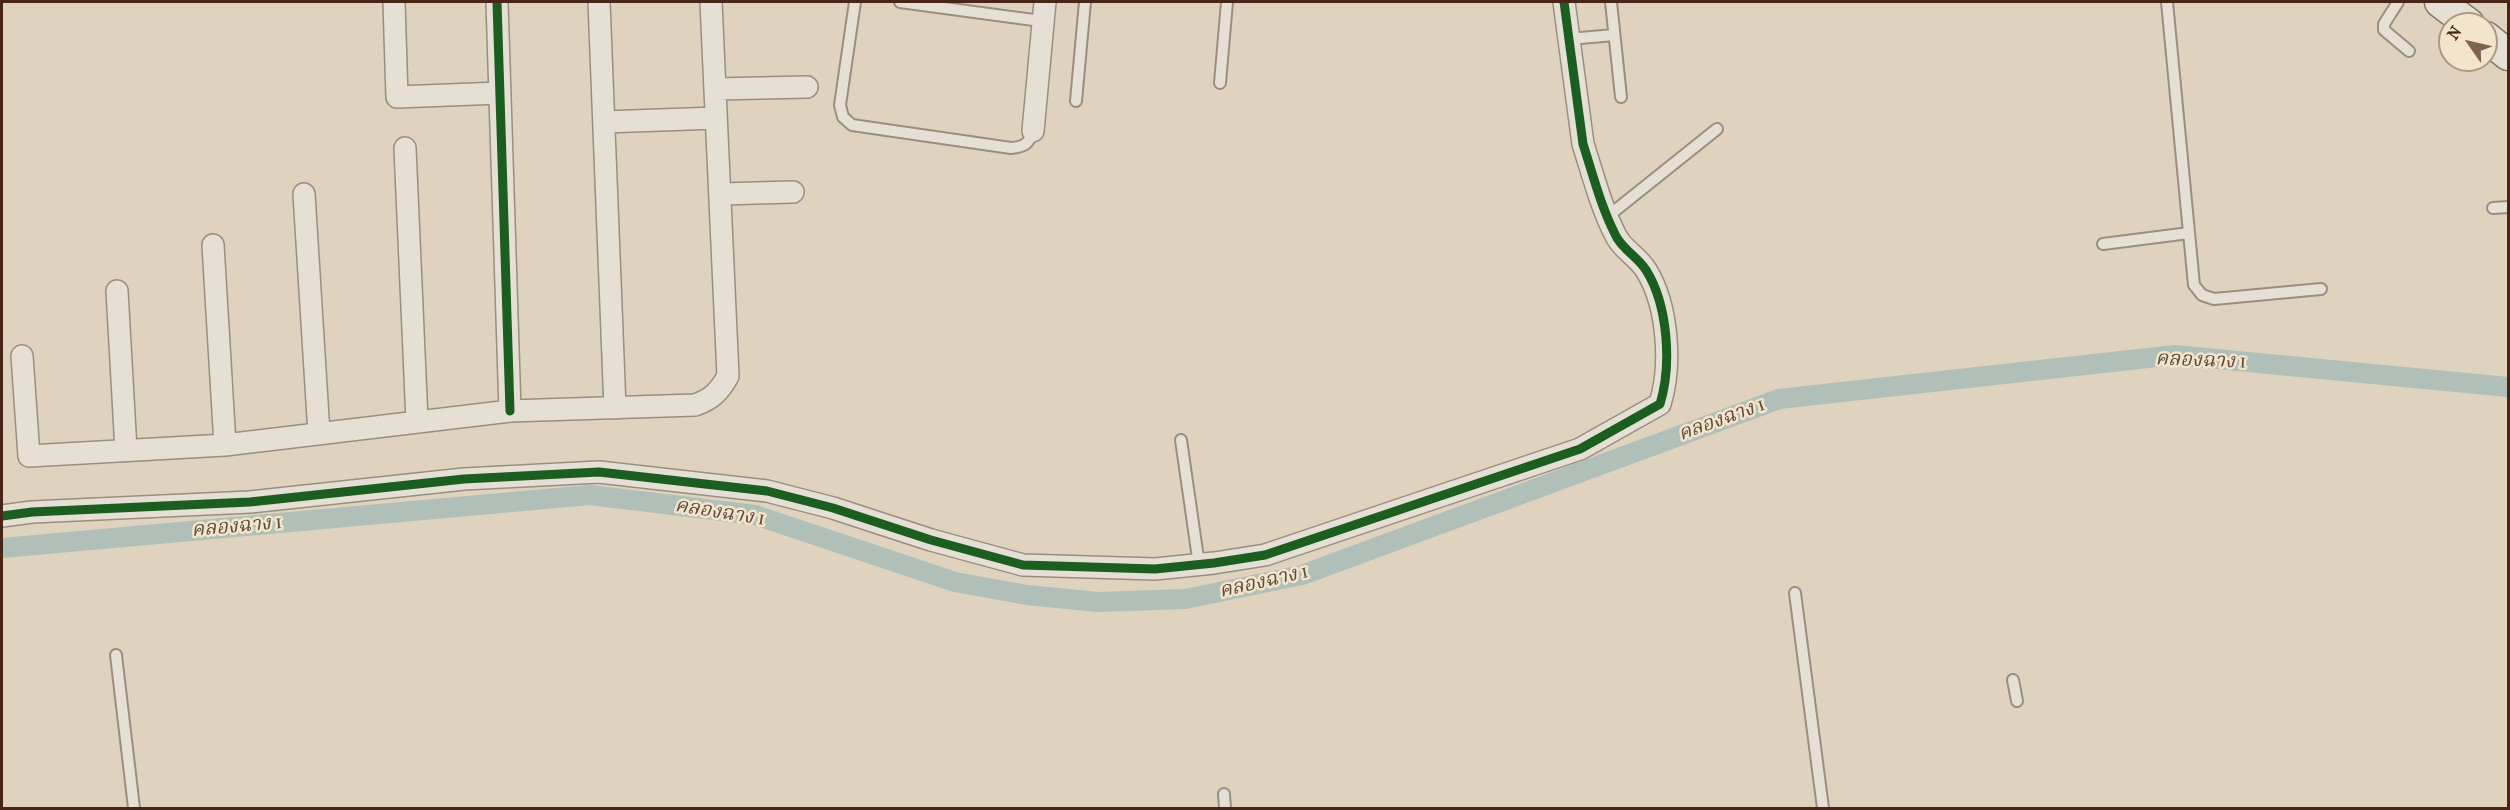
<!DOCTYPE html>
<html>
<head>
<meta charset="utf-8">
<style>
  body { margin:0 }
  #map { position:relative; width:2510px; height:810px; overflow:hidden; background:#dfd2be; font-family:"IM FELL French Canon",serif }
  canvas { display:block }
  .frame { position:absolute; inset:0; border:3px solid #492518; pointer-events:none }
  .north { position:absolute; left:2438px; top:12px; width:60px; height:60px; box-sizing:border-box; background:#f3e4cc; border:2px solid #af9884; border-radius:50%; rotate:304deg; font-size:16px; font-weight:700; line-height:24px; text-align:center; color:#492518 }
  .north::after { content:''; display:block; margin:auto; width:21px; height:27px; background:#7e6252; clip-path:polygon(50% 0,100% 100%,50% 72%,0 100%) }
</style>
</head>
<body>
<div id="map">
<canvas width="2510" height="810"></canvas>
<div class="frame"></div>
<div class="north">N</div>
</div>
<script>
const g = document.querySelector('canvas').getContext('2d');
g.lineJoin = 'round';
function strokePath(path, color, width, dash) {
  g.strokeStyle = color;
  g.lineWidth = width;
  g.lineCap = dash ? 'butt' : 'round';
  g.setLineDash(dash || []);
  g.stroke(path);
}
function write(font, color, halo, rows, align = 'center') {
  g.font = font + ' "IM FELL French Canon","Noto Serif Thai",serif';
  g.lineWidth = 5;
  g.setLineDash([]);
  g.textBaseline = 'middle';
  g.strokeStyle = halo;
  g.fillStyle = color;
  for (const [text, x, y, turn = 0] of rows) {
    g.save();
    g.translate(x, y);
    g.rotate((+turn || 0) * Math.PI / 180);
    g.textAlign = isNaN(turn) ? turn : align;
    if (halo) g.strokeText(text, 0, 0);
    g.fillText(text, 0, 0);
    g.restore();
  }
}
const canal = new Path2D(`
  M2 548 590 495 755 515 955 582 1027 595 1098 602 1185 599 1302 575 1779 399 2175 355 2508 387`);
const lane = new Path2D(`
  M855 2 840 105 843 117 852 125 1011 148C1024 147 1029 144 1033 131
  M900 2 1041 21
  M1611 2 1621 97
  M2167 2 2194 285 2202 295 2214 299 2321 289
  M2398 2 2384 24V30L2409 51
  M1569 39 1614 35
  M1220 83 1227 2
  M1076 101 1085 2
  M2493 208 2508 207
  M1607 217 1717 129
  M2103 244 2189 233
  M1181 440 1199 565
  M1795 593 1823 808
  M116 655 134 808
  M2013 680 2017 701
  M1224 794 1225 808`);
const street = new Path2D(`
  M394 2 397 97 500 93
  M497 2 510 411
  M599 2 615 408
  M715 89 807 87
  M604 122 716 118
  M1033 131 1045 2
  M405 148 417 421
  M304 194 319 434
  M720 194 793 192
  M213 245 225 445
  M117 291 126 450
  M22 356 29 456 225 445 510 411 695 405C712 399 719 392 728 376L711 2
  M2 516 32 512 250 502 464 479 599 472 767 491 833 508 931 540 1023 565 1155 569 1214 563 1265 555 1580 449 1660 404C1672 365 1668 305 1646 270 1638 257 1622 249 1616 236 1601 207 1593 175 1583 144L1564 2`);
const secondary = new Path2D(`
  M2440 2 2469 24
  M2486 37 2508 55`);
const cycleway = new Path2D(`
  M497 2 510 411
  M2 516 32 512 250 502 464 479 599 472 767 491 833 508 931 540 1023 565 1155 569 1214 563 1265 555 1580 449 1660 404C1672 365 1668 305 1646 270 1638 257 1622 249 1616 236 1601 207 1593 175 1583 144L1564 2`);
const waterNames = [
  ["คลองฉาง 1",2201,361,2],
  ["คลองฉาง 1",1722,420,-20],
  ["คลองฉาง 1",720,513,9],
  ["คลองฉาง 1",237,527,-5],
  ["คลองฉาง 1",1264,582,-13]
];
strokePath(canal, '#b0bfb8', 20);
strokePath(lane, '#9a8e81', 14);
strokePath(street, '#9a8e81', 24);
strokePath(secondary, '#84776c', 33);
strokePath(lane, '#e5dfd5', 10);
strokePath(street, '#e5dfd5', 21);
strokePath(secondary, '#e5dfd5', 30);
strokePath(cycleway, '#1b5e20', 9);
write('italic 20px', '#5e4a3f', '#f3e4cc', waterNames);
</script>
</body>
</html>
